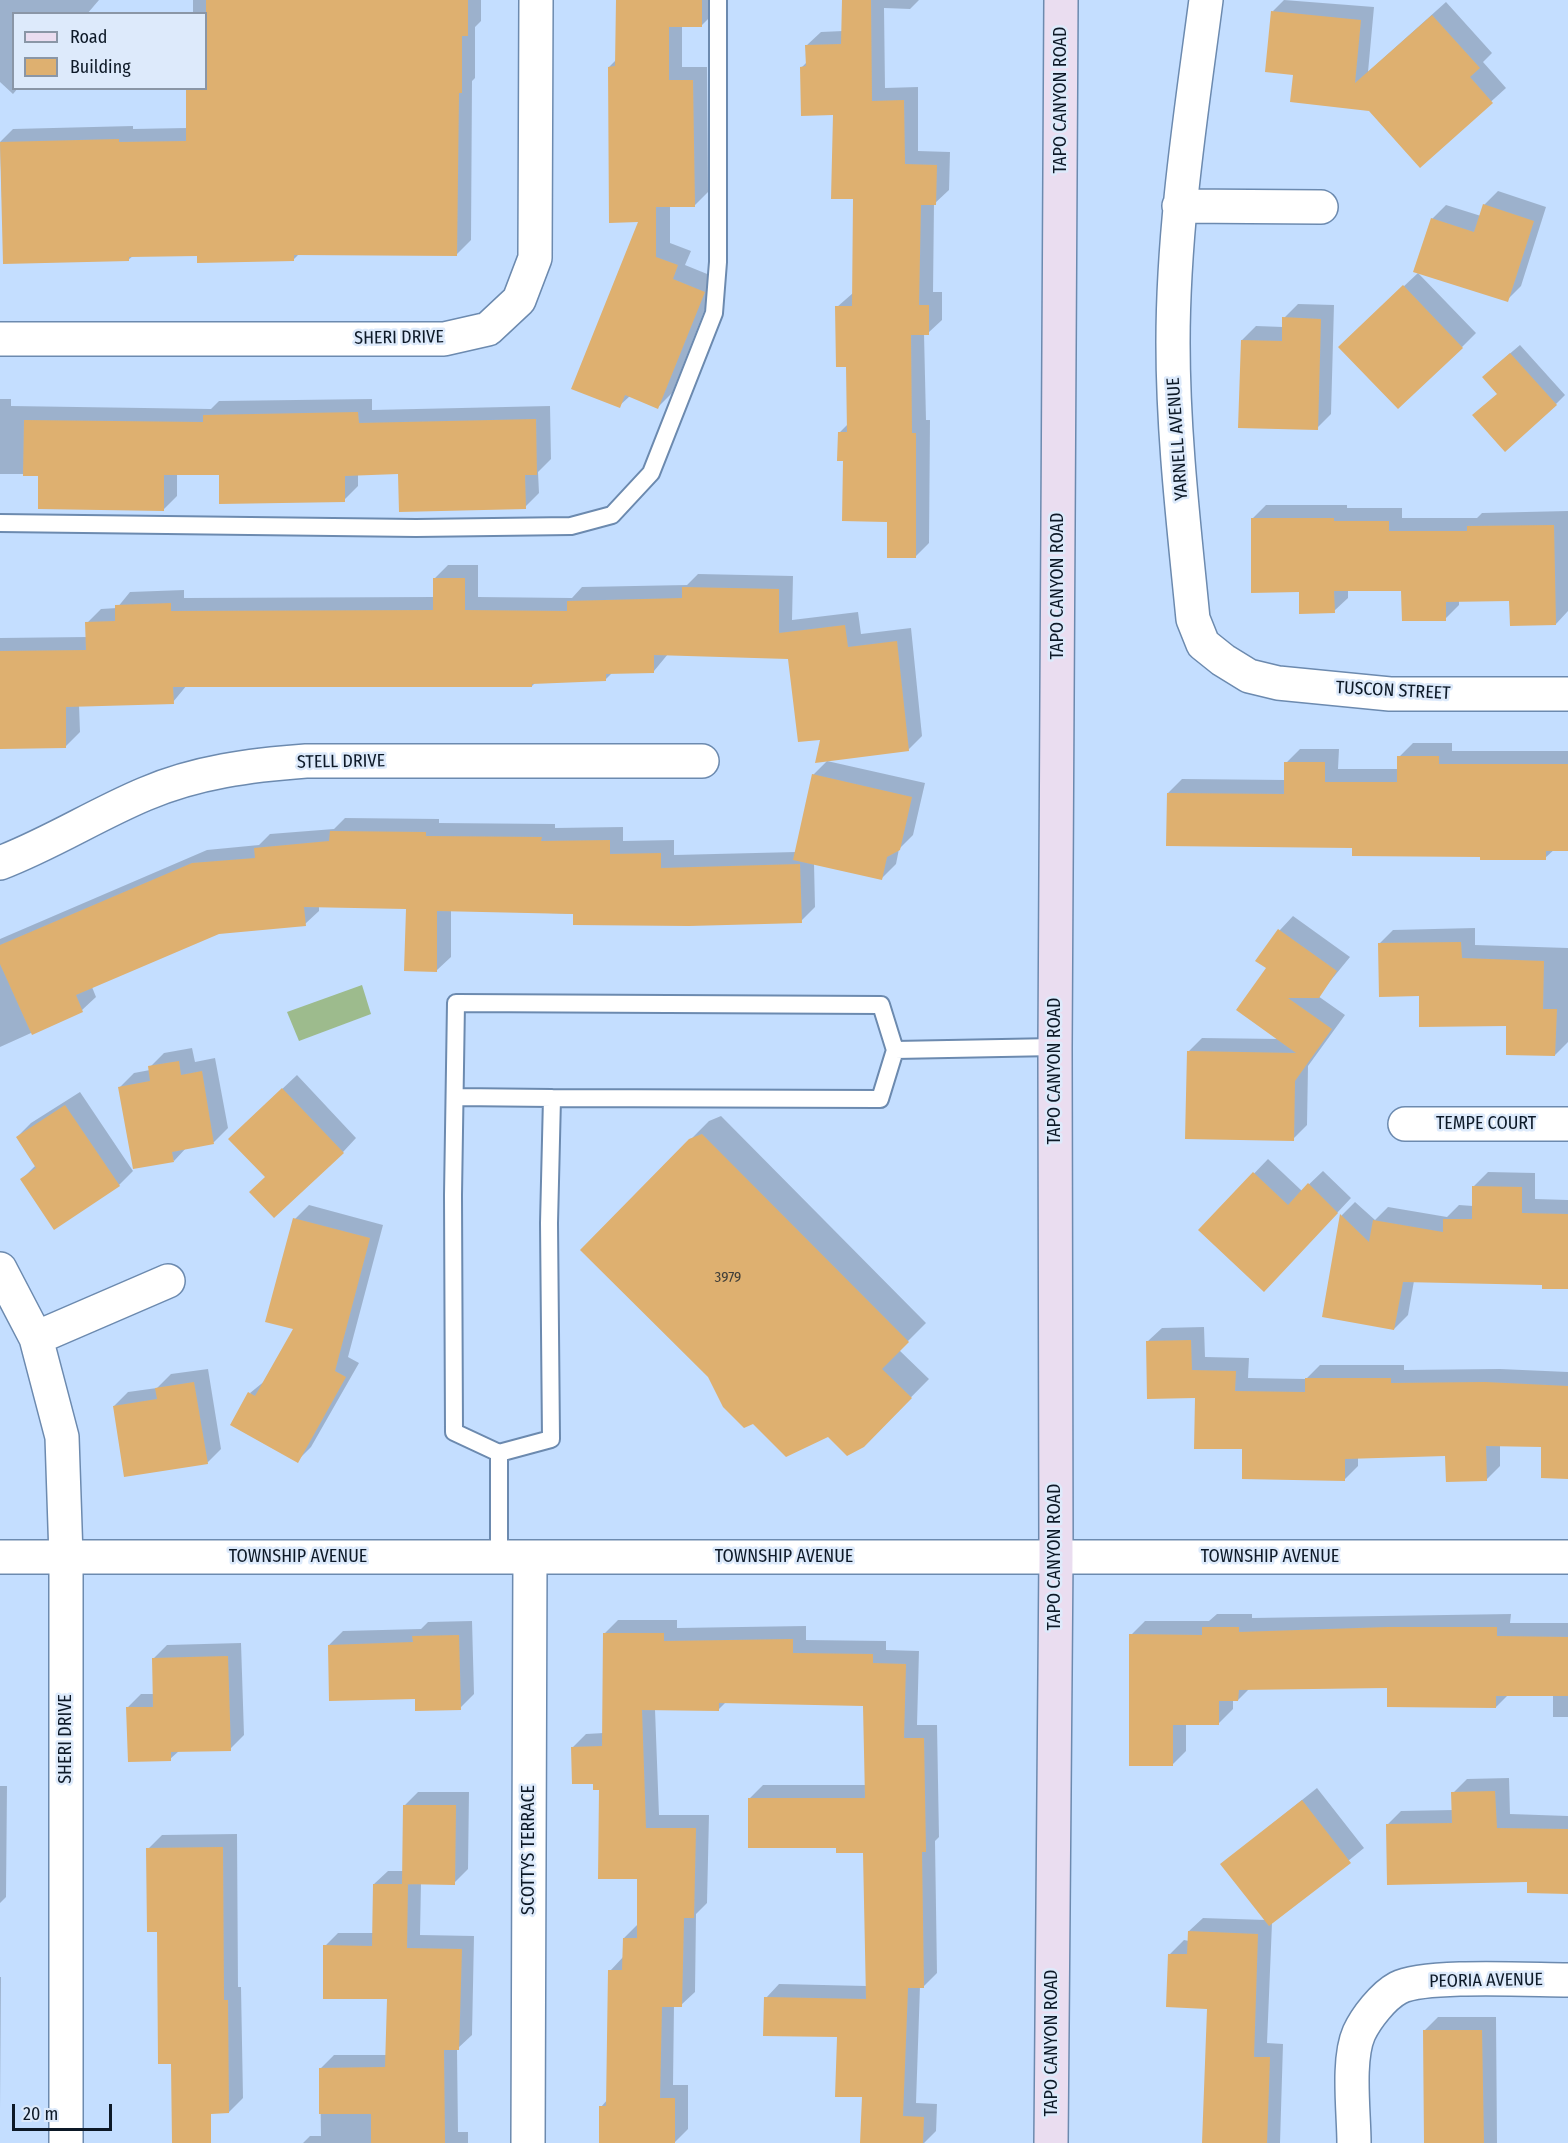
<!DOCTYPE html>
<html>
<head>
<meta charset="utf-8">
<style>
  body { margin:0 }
  #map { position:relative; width:1568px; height:2143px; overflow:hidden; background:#c4deff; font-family:"Fira Sans Condensed",sans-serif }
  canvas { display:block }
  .legend { position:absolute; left:12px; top:12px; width:195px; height:78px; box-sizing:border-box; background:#ddeafb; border:2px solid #8a96a6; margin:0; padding:8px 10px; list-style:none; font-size:18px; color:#0d1927 }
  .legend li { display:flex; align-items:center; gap:12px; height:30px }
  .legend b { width:30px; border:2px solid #8a96a6 }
  .scale { position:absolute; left:12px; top:2104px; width:100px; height:27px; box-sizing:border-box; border:3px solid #0d1927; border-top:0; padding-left:8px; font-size:18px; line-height:21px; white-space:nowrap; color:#0d1927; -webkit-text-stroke:4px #ddeafb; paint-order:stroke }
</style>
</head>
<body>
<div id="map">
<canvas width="1568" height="2143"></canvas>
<ul class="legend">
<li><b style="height:8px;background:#eaddf0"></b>Road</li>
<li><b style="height:16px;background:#deb070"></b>Building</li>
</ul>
<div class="scale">20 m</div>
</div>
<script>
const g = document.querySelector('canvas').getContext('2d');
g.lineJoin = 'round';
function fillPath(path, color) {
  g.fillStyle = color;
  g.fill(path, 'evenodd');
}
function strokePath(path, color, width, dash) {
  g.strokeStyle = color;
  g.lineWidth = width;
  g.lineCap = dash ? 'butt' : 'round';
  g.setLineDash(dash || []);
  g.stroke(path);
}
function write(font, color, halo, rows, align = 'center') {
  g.font = font + ' "Fira Sans Condensed",sans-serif';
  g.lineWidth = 5;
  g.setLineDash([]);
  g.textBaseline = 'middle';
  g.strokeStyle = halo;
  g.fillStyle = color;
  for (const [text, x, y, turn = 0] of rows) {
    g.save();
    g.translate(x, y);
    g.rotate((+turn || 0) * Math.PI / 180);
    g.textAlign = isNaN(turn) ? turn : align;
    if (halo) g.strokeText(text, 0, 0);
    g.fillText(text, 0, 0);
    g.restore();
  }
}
const green = new Path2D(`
  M362 985 371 1014 299 1041 287 1012Z`);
const shadow = new Path2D(`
  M0 0H99L87 14H14V88H18L13 94 0 82Z
  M193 0H481V21L475 27V78L472 81 471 240 457 254H299L294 259 198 254 133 256 128 260 4 262 0 142 13 129 133 126V129L187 128 206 88V14H193Z
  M617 0H716V11L702 25H682V67H707L708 192 694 206H670V243L691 251 685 265 717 278 672 393 658 407 630 396 619 406 640 221 609 67 617 59Z
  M844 0H919L910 9 884 8 885 88 918 87V151L950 152 949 190 934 204 933 292H942V320L928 333H924L926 420H930L929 543 915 557 844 459 839 433 848 424V365L837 307 853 293 855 198 835 114 802 67 807 62V45L821 32 843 31Z
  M1284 0 1374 7 1368 72 1446 2 1492 53 1483 62 1506 88 1420 166 1408 123 1295 74 1273 11Z
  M1498 191 1546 207 1521 286 1507 300 1432 219 1446 205 1481 216 1484 205Z
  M1418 273 1476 333 1462 347 1354 333Z
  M1298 304 1334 305 1331 414 1317 428 1242 340 1256 326 1283 327 1284 318Z
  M1520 345 1565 395 1556 404 1498 393 1493 368Z
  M0 399H11V406L211 409 219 401 372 399V410L550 406 551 459 538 472 539 493 525 507 399 473 358 474V486L344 500 220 473H177V496L163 510 40 474H0Z
  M1266 505H1347V508H1402V518H1477L1482 513 1568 511V611L1556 624 1511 600H1459V605L1445 619 1403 589H1348V598L1334 611 1300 591 1252 519Z
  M448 565H478V597L572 598 582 587 687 585 698 574 793 576 792 620 858 612 861 634 911 628 922 736 908 750 822 738 789 657 668 654 654 671 613 672 605 680 536 682 532 686 187 685 173 702 79 705 80 732 66 746 0 747V638L87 637V623L101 609 117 608 130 592 184 590V598L434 597V579Z
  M1413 743H1452V751H1568V849H1555L1545 858 1353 846 1168 793 1182 779 1286 780V763L1300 749H1339L1338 769H1399V757Z
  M827 761 925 783 913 835 899 849 896 864 882 878 814 863 815 907 801 921 451 910V957L437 970 407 908 319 906V911L305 924 219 932 92 987 96 997 82 1010 0 1047V939L207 850 259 845 270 834 334 829 345 818 439 819V823L555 824V828L623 827V841L674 840V855L796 852 813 775Z
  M1293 916 1350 957 1318 996 1345 1015 1308 1066 1307 1125 1293 1139 1188 1052 1202 1038 1279 1039 1268 968 1280 930Z
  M1475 928V945L1568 948V1042L1555 1055 1508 1024 1420 995 1379 944 1393 930Z
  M192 1048 195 1062 215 1058 228 1128 214 1142 187 1147 174 1161 120 1087 134 1073 150 1070V1067L164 1053Z
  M297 1075 356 1138 343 1152 267 1176 244 1125Z
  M80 1092 133 1171 119 1185 22 1179 36 1165 17 1137 31 1123Z
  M721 1116 926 1323 899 1350 929 1379 863 1446 829 1435 710 1376 582 1249 709 1121Z
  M1268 1159 1302 1191 1323 1171 1351 1198 1278 1276 1200 1230Z
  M1488 1172 1535 1173V1199L1568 1200V1288L1543 1283 1414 1281 1408 1315 1394 1329 1323 1316 1342 1215 1355 1202 1375 1220 1388 1207 1447 1217 1459 1205 1473 1206 1474 1186Z
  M309 1205 383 1225 348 1357 359 1363 311 1447 297 1461 250 1393 266 1380 295 1328V1219Z
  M1204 1327 1205 1357 1249 1358 1248 1378 1306 1379 1320 1365H1404V1370L1500 1369 1568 1372V1477L1543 1446 1500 1445V1466L1486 1480 1447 1455 1358 1458V1466L1344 1480 1243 1448 1148 1341 1162 1328Z
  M208 1369 221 1449 207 1463 114 1406 128 1392 157 1388 171 1374Z
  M1217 1614H1252V1618L1511 1614 1510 1623H1568V1717H1553V1695H1508L1496 1707 1388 1686 1249 1689 1238 1700H1233V1709L1219 1723H1186V1751L1172 1765 1131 1635 1145 1621H1209Z
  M618 1620H677V1628L806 1626V1640L886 1641V1650L919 1651 917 1725H937L939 1837 935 1841 937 1973 924 1986H920L916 2103 937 2104 936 2131 924 2143H861L863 2096 838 2036 766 1998 779 1984 867 1986 864 1851 837 1846 749 1799 763 1785H866L865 1705 726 1702 719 1709H655L659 1815H709L707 1903 696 1914 695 1992 681 2005H674L673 2085H688V2129L674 2143H600L601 2107 608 2099 610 1971 624 1956V1938L638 1924 639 1878 601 1788 573 1747 586 1734 604 1733V1634Z
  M472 1621 474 1694 460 1708 417 1698 329 1645 343 1631 421 1629 428 1622Z
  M241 1643 244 1735 230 1749 179 1751 170 1759 127 1708 141 1694H154L153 1659 167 1645Z
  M1509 1778 1510 1814 1568 1816V1892L1529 1880 1387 1825 1401 1811 1453 1810V1793L1467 1779Z
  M0 1786H7L6 1897 0 1903Z
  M1317 1788 1364 1848 1272 1923 1267 2043 1283 2044 1280 2143H1204L1208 2007 1170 1954 1184 1940 1189 1941V1931L1203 1918 1266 1920 1222 1864Z
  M418 1792H469L468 1869 454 1883H421L420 1935 474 1936 472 2035 457 2049 458 2132H468V2143H303L310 2136H321L320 2069 334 2055H387L388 1998 325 1946 338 1933H374V1884L388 1871H404L405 1805Z
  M237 1834 238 1987H241L243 2098 229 2112 173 2063 148 1849 162 1835Z
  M0 1977H1L0 2111Z
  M1438 2017H1496L1497 2143H1428L1424 2031Z`);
const building = new Path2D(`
  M206 0H468V36H462V93H459L457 256 294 255V261L197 263V256L129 257V261L3 264 0 142 119 139V142L186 141V88H206Z
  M616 0H702V27H669V80H693L695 207H656V257L678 265 673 279 705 292 658 409 625 395 620 408 571 389 638 222 609 223 608 67 615 66Z
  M842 0H871L872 101 904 100 905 164 937 165 936 205H921L919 305H929V335H911L912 433H916V558H887V522L842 521 843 461H837L838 432H847L846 367H836L835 306H852L853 199H831L833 115 801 116 800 67 806 66 805 45 841 44Z
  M1271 11 1361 20 1355 83 1432 15 1480 68 1470 77 1493 103 1420 168 1369 111 1290 102 1293 75 1265 72Z
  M1483 204 1534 221 1508 302 1413 272 1431 218 1474 232Z
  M1403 285 1463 348 1398 409 1338 347Z
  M1282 317 1321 319 1318 430 1238 428 1241 340 1282 341Z
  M1510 353 1557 405 1505 452 1472 415 1497 394 1482 377Z
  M358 412 359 423 536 419 537 475H525L526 509 399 512 398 474 345 476V502L219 504V475H164V511L38 509V476H23L24 420 203 422V415Z
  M1251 518H1334V521H1389V531H1467V526L1554 525 1556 625 1510 626 1509 601 1446 602V621H1402L1401 591H1334L1335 613 1299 614V592L1251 593Z
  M433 578H465V610L567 611V601L682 598V587L779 589V633L845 625 848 647 897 641 909 751 815 763 820 740 798 742 788 659 654 655V673L606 674V681L532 684V687H173L174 704 66 707V748L0 749V651L86 650 85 622 115 621V605L171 603V611L433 610Z
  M1397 756H1439V764H1568V851H1546V860H1480V857L1352 856V848L1166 846 1167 793 1284 794V762H1325V782H1397Z
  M812 774 912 797 900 850 887 857 882 880 793 860Z
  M330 831 426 832V836L542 837 541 841 610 840V854L661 853V868L800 864 802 923 689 926 573 925V914L437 911V972L404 971 406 909 304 907 306 926 219 934 76 995 83 1012 32 1035 0 964V945L192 863 255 858 254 848 329 841Z
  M1278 929 1337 971 1319 998H1288L1332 1029 1295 1081 1294 1141 1185 1139 1187 1051 1296 1053 1236 1010 1266 968 1255 961Z
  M1461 942 1462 958 1544 961 1543 1009H1557L1555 1056 1506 1055V1026L1419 1027V996L1379 997 1378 943Z
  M179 1061 181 1075 202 1071 214 1144 172 1152 174 1162 133 1169 118 1087 150 1081 148 1066Z
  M282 1088 344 1153 274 1218 249 1192 265 1177 228 1139Z
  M65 1105 120 1186 54 1230 20 1179 36 1168 16 1137Z
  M702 1134 909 1342 882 1369 912 1398 864 1447 847 1456 828 1437 786 1457 753 1424 744 1428 723 1407 708 1377 580 1250 689 1139Z
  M1253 1172 1288 1205 1308 1183 1338 1213 1264 1292 1198 1230Z
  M1472 1186 1522 1187V1213L1568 1214V1289H1542V1285L1403 1282 1394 1330 1322 1317 1340 1214 1369 1242 1373 1220 1443 1232V1219H1472Z
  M293 1218 370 1238 335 1371 346 1377 298 1463 230 1425 248 1392 255 1396 293 1329 265 1322Z
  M1191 1340 1192 1370 1236 1371 1235 1391 1305 1392V1378H1391V1383L1485 1382 1568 1386V1479L1541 1478V1447L1486 1446 1487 1481 1446 1482 1445 1456 1345 1459V1481L1242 1479V1449H1194L1195 1398 1147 1399 1146 1341Z
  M194 1382 208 1464 124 1477 113 1406 157 1399 155 1388Z
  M1202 1627H1239V1632L1388 1627H1497V1636L1568 1637V1696H1496V1708L1387 1707V1688L1239 1690 1238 1701H1219V1725H1173V1766H1129V1634L1202 1635Z
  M603 1633H664V1641L793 1639V1653L873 1654V1663L906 1664 904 1738H924L926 1852H922L924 1988H908L903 2116 924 2117 923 2143H860L862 2097H835L837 2037 763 2036 764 1997 866 1999 863 1853H836V1848H748V1798H865L863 1706 719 1703V1711L642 1710 646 1828H696L694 1918H684L682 2007H662L660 2098H675V2143H599V2106H606L608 1970H622L623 1938H637V1879H598L599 1790H593V1784H572L571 1747 602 1746Z
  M459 1635 461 1710 415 1711V1699L329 1701 328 1645 413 1642 412 1636Z
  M228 1656 231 1751 171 1752V1761L128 1762 126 1707H153L152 1658Z
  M1495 1791 1497 1828 1568 1829V1894L1527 1893V1882L1387 1885 1386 1824 1452 1823 1451 1792Z
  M1302 1800 1351 1863 1269 1926 1220 1864Z
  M403 1805H456L455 1885 402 1884Z
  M223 1847 224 2000H228L229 2113 211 2114V2143H172L171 2064H158L157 1932H147L146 1848Z
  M373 1884H408L407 1948 462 1949 459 2050H444L445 2143H371V2114H319V2068L385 2067 387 1999H323V1945L372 1946Z
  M1188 1931 1258 1934 1254 2057H1270L1267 2143H1202L1207 2009 1166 2007 1168 1954H1187Z
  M1423 2030H1482L1484 2143H1424Z`);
const lane = new Path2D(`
  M0 523 416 528 571 526 612 515 651 473 714 313 718 262V0
  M456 1097 552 1098
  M499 1453 551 1439 549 1223 552 1098 880 1099 895 1050
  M499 1557V1453L454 1432 453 1195 456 1003 881 1005 895 1050 1055 1047`);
const street = new Path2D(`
  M1206 0C1191 114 1173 228 1173 343 1173 435 1184 527 1193 619L1203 644 1223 660 1249 676 1278 683 1390 694H1568
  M1179 206 1321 207
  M0 339H444L488 329 519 300 535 258 536 0
  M0 863C50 844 95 815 145 794 196 772 251 765 306 761H702
  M1405 1124H1568
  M0 1269 36 1338 62 1437 66 1557V2143
  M36 1338 168 1281
  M0 1557H1568
  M528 2143 530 1557
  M1354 2143C1354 2113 1347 2060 1359 2033 1366 2018 1383 1996 1398 1988 1425 1974 1532 1980 1568 1980`);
const secondary = new Path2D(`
  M1051 2143 1056 1556 1055 1047 1061 0`);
const numberNames = [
  ["3979",728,1278]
];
const streetNames = [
  ["TAPO CANYON ROAD",1061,100,-90],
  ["SHERI DRIVE",399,338,-1],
  ["YARNELL AVENUE",1178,439,-94],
  ["TAPO CANYON ROAD",1058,586,-90],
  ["TUSCON STREET",1393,691,3],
  ["STELL DRIVE",341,762,-1],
  ["TAPO CANYON ROAD",1055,1071,-90],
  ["TEMPE COURT",1486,1124],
  ["TOWNSHIP AVENUE",298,1557],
  ["TOWNSHIP AVENUE",784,1557],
  ["TAPO CANYON ROAD",1055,1557,-90],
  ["TOWNSHIP AVENUE",1270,1557],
  ["SHERI DRIVE",66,1739,-90],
  ["SCOTTYS TERRACE",529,1850,-90],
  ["PEORIA AVENUE",1486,1981,-1],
  ["TAPO CANYON ROAD",1052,2043,-90]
];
fillPath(green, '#9dbb8d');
fillPath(shadow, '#0003');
fillPath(building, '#deb070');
strokePath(lane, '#6c8aaf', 20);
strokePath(street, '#6c8aaf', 36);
strokePath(secondary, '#6c8aaf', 36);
strokePath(lane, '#fff', 16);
strokePath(street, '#fff', 33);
strokePath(secondary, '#eaddf0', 33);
write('15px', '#413f39', null, numberNames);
write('18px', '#0d1927', '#ddeafb', streetNames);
</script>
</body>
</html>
